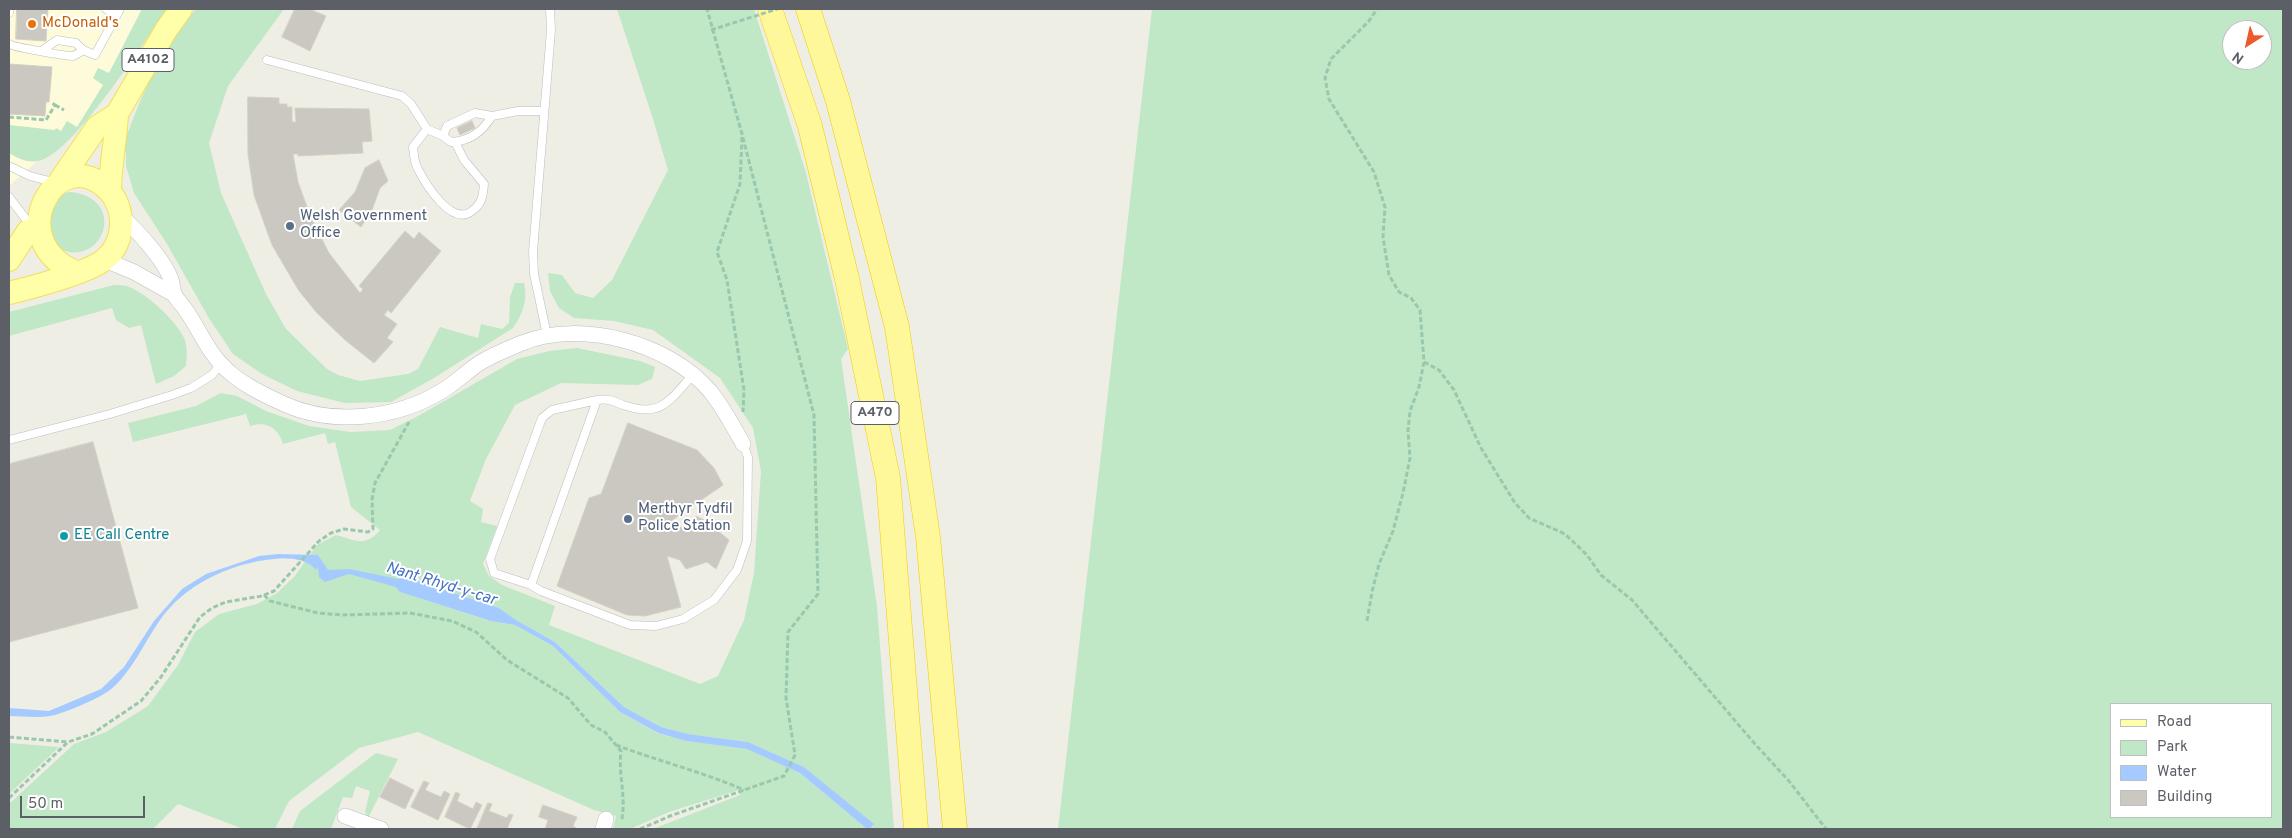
<!DOCTYPE html>
<html>
<head>
<meta charset="utf-8">
<style>
  body { margin:0 }
  #map { position:relative; width:2292px; height:838px; overflow:hidden; background:#efeee4; font-family:Overpass,sans-serif }
  canvas { display:block }
  .frame { position:absolute; inset:0; border:10px solid #5c5f65; pointer-events:none }
  .legend { position:absolute; left:2110px; top:703px; width:162px; height:115px; box-sizing:border-box; background:#fff; border:1px solid #bebfc1; margin:0; padding:6px 9px; list-style:none; font-size:15px; color:#5c5f65 }
  .legend li { display:flex; align-items:center; gap:10px; height:25px }
  .legend b { width:25px; border:1px solid #bebfc1 }
  .north { position:absolute; left:2222px; top:20px; width:50px; height:50px; box-sizing:border-box; background:#fff; border:1px solid #bebfc1; border-radius:50%; rotate:215deg; font-size:14px; font-weight:700; line-height:20px; text-align:center; color:#5c5f65 }
  .north::after { content:''; display:block; margin:auto; width:18px; height:22px; background:#ec592d; clip-path:polygon(50% 0,100% 100%,50% 72%,0 100%) }
  .scale { position:absolute; left:20px; top:796px; width:125px; height:22px; box-sizing:border-box; border:2px solid #5c5f65; border-top:0; padding-left:6px; font-size:15px; line-height:18px; white-space:nowrap; color:#5c5f65; -webkit-text-stroke:4px #fff; paint-order:stroke }
</style>
</head>
<body>
<div id="map">
<canvas width="2292" height="838"></canvas>
<div class="frame"></div>
<ul class="legend">
<li><b style="height:6px;background:#fffea9"></b>Road</li>
<li><b style="height:14px;background:#c0e7c6"></b>Park</li>
<li><b style="height:14px;background:#a4caff"></b>Water</li>
<li><b style="height:14px;background:#cac8c1"></b>Building</li>
</ul>
<div class="north">N</div>
<div class="scale">50 m</div>
</div>
<script>
const g = document.querySelector('canvas').getContext('2d');
g.lineJoin = 'round';
function fillPath(path, color) {
  g.fillStyle = color;
  g.fill(path, 'evenodd');
}
function strokePath(path, color, width, dash) {
  g.strokeStyle = color;
  g.lineWidth = width;
  g.lineCap = dash ? 'butt' : 'round';
  g.setLineDash(dash || []);
  g.stroke(path);
}
function write(font, color, halo, rows, align = 'center') {
  g.font = font + ' Overpass,sans-serif';
  g.lineWidth = 4;
  g.setLineDash([]);
  g.textBaseline = 'middle';
  g.strokeStyle = halo;
  g.fillStyle = color;
  for (const [text, x, y, turn = 0] of rows) {
    g.save();
    g.translate(x, y);
    g.rotate((+turn || 0) * Math.PI / 180);
    g.textAlign = isNaN(turn) ? turn : align;
    if (halo) g.strokeText(text, 0, 0);
    g.fillText(text, 0, 0);
    g.restore();
  }
}
const commercial = new Path2D(`
  M9 9H142L103 85 75 132 51 155 36 162 9 186Z`);
const green = new Path2D(`
  M142 9H167C145 40 72 156 38 161 27 163 17 158 9 153V125L55 130 56 128 61 131 67 121 77 127 103 85 93 78 98 68 109 73Z
  M196 9H284L228 86 209 143 221 193 266 294 286 329 327 369 338 375 360 381 408 374 418 369 440 327 478 338 481 324 502 329 509 323 510 297 515 283H524C528 299 523 314 513 328L434 378 391 402 345 403 297 391 262 374 233 354 210 320 167 244 134 193 126 166V152L122 151C138 99 161 52 196 9Z
  M617 9H754L806 173 848 349 841 359 877 606 894 829H870L874 825 804 767 748 742 688 734 661 727 624 707 555 642 516 620 499 608 406 577 400 592 491 621 515 625 553 646 620 712 657 733 686 741 748 749 800 773 867 829H653L740 795 739 790 669 812 630 829H613L616 816 594 810 418 732 359 748 289 801 275 829H243L178 804 153 829H9V804L74 744 106 732 148 706 178 665 195 632 219 614 257 604 277 593 294 577 317 545 336 535C355 540 365 548 380 530L351 507 335 442 328 444 325 433 283 444C278 427 266 421 250 426L246 414 133 442 128 423 196 406 221 393 237 396 266 411 309 426 350 432 390 430 420 415 517 359 549 351 577 348 640 361 655 367 652 379 638 385 561 383 515 405 486 459 470 501 483 509 481 522 497 526 483 564 489 576 502 585 555 606 549 625 700 684 718 676 744 620 754 573 761 471 753 428 720 378 653 330 614 321 574 318 559 308 550 291 548 273 562 275 575 293 593 298 612 280 668 170 653 119Z
  M1152 9H2283V829H1058ZM2232 30H2262V60H2232ZM2111 704H2271V817H2111Z
  M71 192C132 199 100 278 51 244L44 213 64 193Z
  M114 285C118 285 125 285 129 287 146 293 175 320 183 336 188 345 187 356 186 366L174 376 156 384 141 325 129 328 116 320 112 308 9 336V312Z
  M9 743 59 747 9 794Z
  M376 753 398 759 368 818 365 812 370 791 356 786 352 798 343 797 331 829H292L300 811Z`);
const water = new Path2D(`
  M278 554 318 555 328 570 349 569 398 579 406 577 499 608 516 620 555 642 624 707 661 727 688 734 748 742 804 767 874 824 870 829H867L800 773 747 749 686 741 658 733 620 712 553 646 515 625 491 621 400 592 396 587 349 574 325 582 319 577 318 567 316 570C308 559 287 557 274 559 230 563 183 585 158 623 143 645 131 673 110 690 100 698 63 714 50 716 37 718 22 716 9 716V708L49 711 101 689 124 667 154 621 182 589 206 574 259 556Z`);
const building = new Path2D(`
  M17 9H48L46 41 16 39Z
  M295 9H309L326 16 310 51 282 37Z
  M9 64 52 67 49 102H46L45 116 9 114Z
  M248 97 279 98V104H287V107H292V122H296L295 108 369 109 372 141 362 142 363 153 298 156V154H293L298 182 311 218 329 253 360 293 363 289 359 286 405 231 414 239 419 232 441 251 391 313 388 310 384 315 397 324 387 338 393 342 374 363 345 340 317 313 299 291 272 245 254 195 248 154Z
  M472 121 475 128 460 135 457 128Z
  M379 160 388 181 380 188 372 210 361 227 339 210 355 192 365 168Z
  M628 423 697 450 714 468 723 485 671 521 689 531 696 516 706 521 729 540 716 569 707 562 686 569 680 560 667 556 681 607 645 616 627 615 557 586 589 498 601 494Z
  M93 442 138 608 9 642V464Z
  M390 778 414 790 405 809 380 797Z
  M424 781 429 783 425 790 441 797 444 791 450 794 438 820 411 807Z
  M456 792 460 794 457 801 473 809 476 802 482 805 470 829 445 817Z
  M488 803 492 804 489 811 507 818 509 814 513 815 507 829H477Z
  M543 805 577 817 573 826 578 829H545L548 820 539 817Z`);
const path = new Path2D(`
  M55 105 64 110
  M9 117 46 120 55 105 51 102
  M742 137 740 184 717 252 727 280 744 390 743 412
  M1424 362 1439 370 1454 390 1481 448 1515 503 1529 518 1565 534 1587 555 1601 575 1632 600 1755 744 1789 781 1826 829
  M264 595 270 601 318 613 343 615 410 613 452 621 476 632 507 660 568 698 591 725 605 732 621 751C618 775 626 793 622 819
  M1367 621 1372 592 1379 564 1393 531 1403 493 1410 458 1408 431 1410 411 1419 387 1424 362 1420 310 1411 298 1399 292 1389 275 1383 237 1385 207 1374 172 1329 99 1325 78 1331 59 1369 21 1377 9
  M9 737 68 742
  M616 745C658 761 703 772 744 790
  M9 798 68 742 92 734 141 701 161 677 200 617 212 608 226 602 262 596 274 591 319 541 331 533 344 529 368 532 373 529 372 500 375 483 409 422
  M640 829 670 816 784 776 795 755 786 698 788 632 818 594 814 415 742 134 707 9`);
const service = new Path2D(`
  M106 9 116 16
  M9 13V9
  M9 44C12 47 66 56 73 56 76 55 80 52 83 50
  M43 50 57 40 76 43 83 50 95 55 120 9
  M267 60 402 96 411 104 427 129 443 136
  M475 113 492 116C482 132 470 141 451 142L443 136 447 126Z
  M492 116 518 111H544
  M427 129 413 147C414 154 414 163 418 169 426 185 452 227 472 211 482 204 483 196 484 184L464 160 455 142
  M9 166 30 176 53 182
  M9 197 28 222
  M547 335 534 274 533 252 551 30 550 9
  M597 400 552 410 542 418 490 559 494 573 531 585 597 400C607 398 614 401 623 405 661 418 668 402 692 376
  M9 440 110 414 172 395 191 388 212 375 221 364
  M531 585 541 591 630 625 656 626 683 619 714 600 737 570 747 541 748 457 743 444`);
const minor = new Path2D(`
  M121 216C136 229 163 259 170 277 173 283 172 290 175 296 179 302 185 308 189 315 200 331 207 350 221 364 237 382 262 394 284 404 333 426 396 419 442 391 457 382 469 369 483 361 495 354 510 348 522 343 581 319 669 343 710 391 723 407 733 426 743 444
  M105 260 134 272 175 295
  M345 816 381 829
  M603 829 606 819`);
const primary = new Path2D(`
  M61 179 97 127 117 114 166 30 181 9
  M110 192C110 165 116 140 117 114
  M9 260 28 231
  M9 293C30 288 91 272 105 259 116 250 121 237 121 222 121 212 117 199 109 191 58 138 0 241 76 272`);
const trunk = new Path2D(`
  M770 9 810 126 847 279 888 478 916 829
  M808 9 838 101 897 327 928 537 955 829`);
const pathBridge = new Path2D(`
  M711 30 777 9`);
const markers = [
  [32,24,5,"#e8710a"],
  [290,226,5,"#5c6f8a"],
  [628,519,5,"#5c6f8a"],
  [64,536,5,"#0f9aa8"]
];
const shields = [
  [148,60,52],
  [875,413,48]
];
const shieldNames = [
  ["A4102",148,60],
  ["A470",875,413]
];
const foodNames = [
  ["McDonald's",42,24]
];
const serviceNames = [
  ["Welsh Government",300,217],
  ["Office",300,234],
  ["Merthyr Tydfil",638,510],
  ["Police Station",638,527]
];
const cultureNames = [
  ["EE Call Centre",74,536]
];
const waterNames = [
  ["Nant Rhyd-y-car",441,585,17]
];
fillPath(commercial, '#fefbda');
fillPath(green, '#c0e7c6');
fillPath(water, '#a4caff');
fillPath(building, '#cac8c1');
strokePath(building, '#d4d1c2', 1);
strokePath(service, '#bcbdc3', 9);
strokePath(minor, '#bcbdc3', 16);
strokePath(primary, '#f3df59', 24);
strokePath(trunk, '#f3cb00', 25);
strokePath(path, '#99c8ad', 3, [5, 2.5]);
strokePath(service, '#fff', 8);
strokePath(minor, '#fff', 15);
strokePath(primary, '#fffea9', 22);
strokePath(trunk, '#fef89a', 24);
strokePath(pathBridge, '#99c8ad', 3, [5, 2.5]);
for (const [x, y, r, color] of markers) {
  const dot = new Path2D();
  dot.arc(x, y, r, 0, 2 * Math.PI);
  g.fillStyle = color;
  g.fill(dot);
  strokePath(dot, '#fff', 2);
}
for (const [x, y, w] of shields) {
  const box = new Path2D();
  box.roundRect(x - w / 2, y - 11.5, w, 23, 4);
  g.fillStyle = '#fff';
  g.fill(box);
  strokePath(box, '#5c5f65', 1);
}
write('bold 14px', '#5c5f65', null, shieldNames);
write('15px', '#c56008', '#fff', foodNames, 'left');
write('15px', '#4e5e75', '#fff', serviceNames, 'left');
write('15px', '#0d838f', '#fff', cultureNames, 'left');
write('italic 16px', '#4470c5', '#fff', waterNames);
</script>
</body>
</html>
